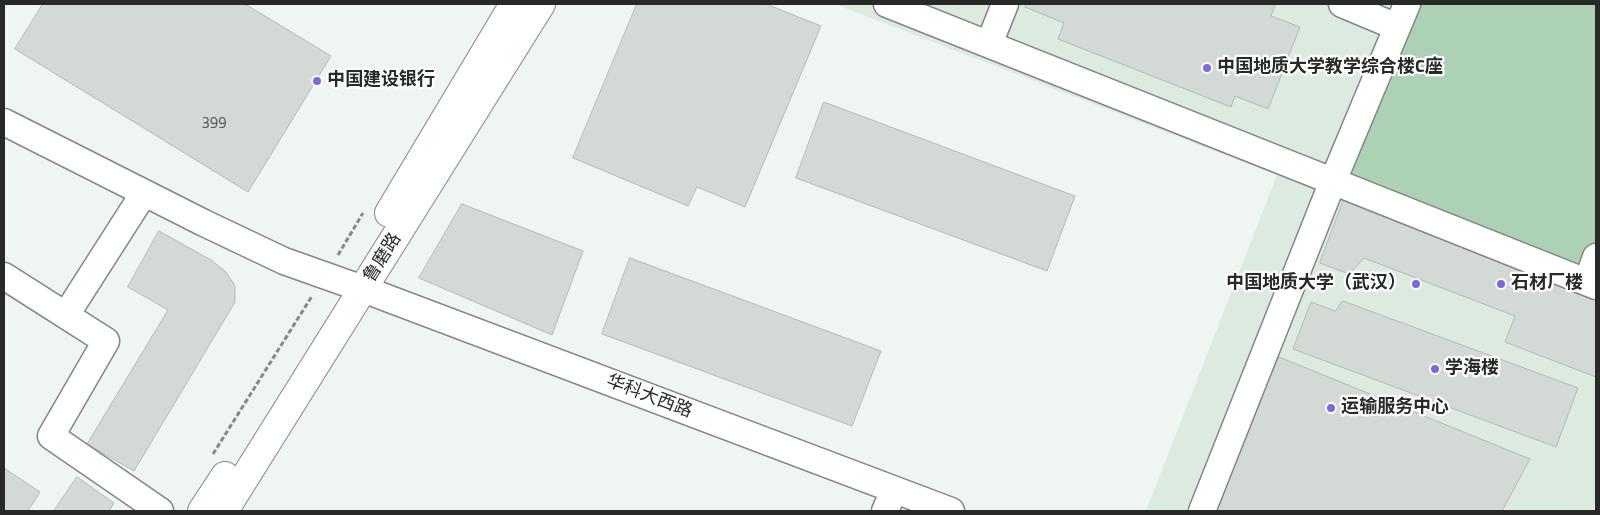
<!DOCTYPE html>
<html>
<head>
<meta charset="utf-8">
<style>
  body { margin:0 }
  #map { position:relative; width:1600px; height:515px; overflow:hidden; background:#eff5f0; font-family:"Titillium Web",sans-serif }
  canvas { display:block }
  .frame { position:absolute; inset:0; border:5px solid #282a28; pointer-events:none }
</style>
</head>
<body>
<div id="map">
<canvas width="1600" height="515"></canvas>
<div class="frame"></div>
</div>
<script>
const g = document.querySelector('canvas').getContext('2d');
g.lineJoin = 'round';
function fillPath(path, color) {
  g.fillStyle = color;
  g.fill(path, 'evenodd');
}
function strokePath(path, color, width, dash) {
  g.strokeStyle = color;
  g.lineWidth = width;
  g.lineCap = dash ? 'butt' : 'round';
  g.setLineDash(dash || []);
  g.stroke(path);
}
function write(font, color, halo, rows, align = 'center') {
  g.font = font + ' "Titillium Web","Noto Sans SC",sans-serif';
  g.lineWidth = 4.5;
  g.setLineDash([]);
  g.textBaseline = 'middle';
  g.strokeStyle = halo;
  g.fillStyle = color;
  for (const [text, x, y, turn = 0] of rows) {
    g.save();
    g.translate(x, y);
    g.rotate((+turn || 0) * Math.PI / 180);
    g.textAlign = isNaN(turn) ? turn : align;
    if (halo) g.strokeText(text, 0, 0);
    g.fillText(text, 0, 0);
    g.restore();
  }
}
const built = new Path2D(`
  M835 4H1596V511H1146L1277 175Z`);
const green = new Path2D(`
  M1404 4H1596V258L1589 276 1333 181Z`);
const building = new Path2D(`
  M43 4H245L331 56 248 192 15 49Z
  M637 4H766L821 26 745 207 697 187 688 206 573 158Z
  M1027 4H1273L1275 5 1271 16 1300 27 1268 109 1235 96 1231 107 1058 39 1064 23 1025 7Z
  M824 102 1075 196 1047 271 796 178Z
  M1344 199 1596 295V377L1505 342 1515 316 1364 258 1349 274 1320 263Z
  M462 204 583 251 552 335 419 278Z
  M159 231 211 260 226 272 235 286V302L134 471 87 444 168 310 128 287Z
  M630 258 881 351 852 426 602 334Z
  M1343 301 1578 388 1556 447 1293 349 1311 302 1335 311Z
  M1279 357 1530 459 1502 511H1213Z
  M4 468 40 492 28 511H4Z
  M77 477 114 503 109 511H54Z`);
const path = new Path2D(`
  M338 255 363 213
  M213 454 312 296`);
const street = new Path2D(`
  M887 4 1596 286
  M1342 4 1397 27
  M989 44 1005 4
  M4 122 204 223 284 261 363 289 951 511
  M4 276 106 341 51 436 160 511
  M1587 282 1596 257
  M66 315 144 193
  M885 511 894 490
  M1202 511 1333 181 1407 4`);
const secondary = new Path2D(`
  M389 213 514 4
  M202 511 225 476
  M224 511 541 4`);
const markers = [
  [1207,68,5,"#7b68e3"],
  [317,81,5,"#7b68e3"],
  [1416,284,5,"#7b68e3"],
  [1501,284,5,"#7b68e3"],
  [1435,369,5,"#7b68e3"],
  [1331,408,5,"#7b68e3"]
];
const numberNames = [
  ["399",214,124]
];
const poiNames = [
  ["中国地质大学教学综合楼C座",1217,68],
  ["中国建设银行",327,81],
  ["中国地质大学（武汉）",1406,284,"right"],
  ["石材厂楼",1511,284],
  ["学海楼",1445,369],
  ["运输服务中心",1341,408]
];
const streetNames = [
  ["鲁磨路",383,258,-58],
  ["华科大西路",649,397,21]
];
fillPath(built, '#ddeae0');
fillPath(green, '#acd1b5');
fillPath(building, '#d3d9d4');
strokePath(building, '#b4bab5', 1);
strokePath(street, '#828783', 29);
strokePath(secondary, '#828783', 30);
strokePath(path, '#878a87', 3, [5, 2.5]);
strokePath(street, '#fff', 26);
strokePath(secondary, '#fff', 28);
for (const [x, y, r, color] of markers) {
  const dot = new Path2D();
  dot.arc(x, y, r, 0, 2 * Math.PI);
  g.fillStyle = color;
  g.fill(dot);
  strokePath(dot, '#fff', 2);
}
write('15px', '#535653', null, numberNames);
write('bold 18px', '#282a28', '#fff', poiNames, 'left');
write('18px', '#282a28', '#fff', streetNames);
</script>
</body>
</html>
